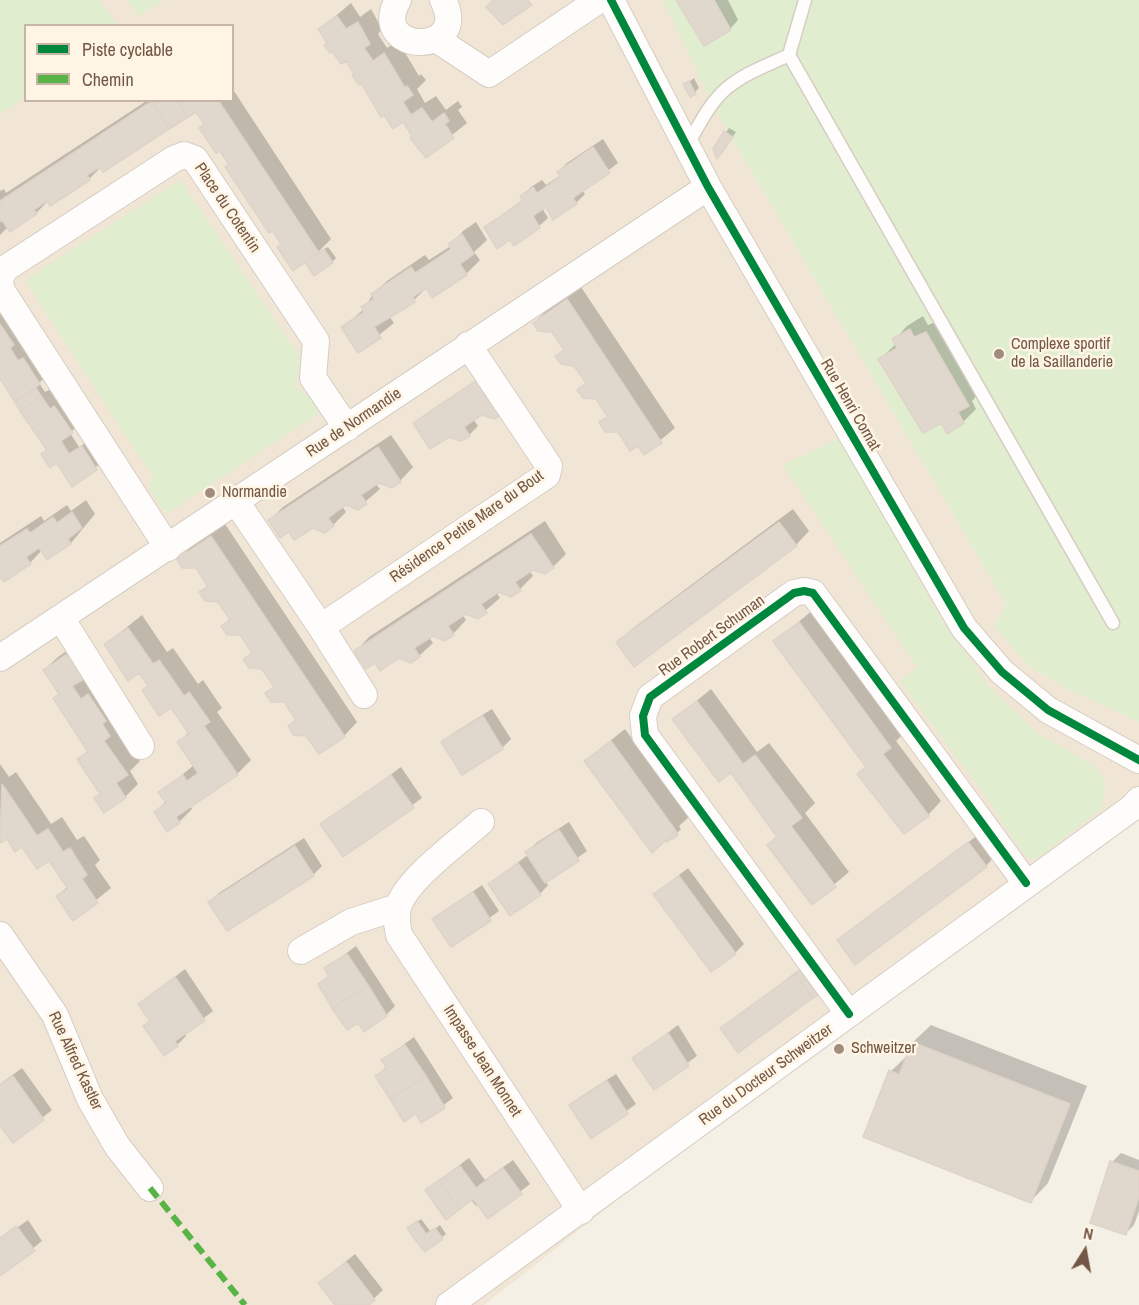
<!DOCTYPE html>
<html>
<head>
<meta charset="utf-8">
<style>
  body { margin:0 }
  #map { position:relative; width:1139px; height:1305px; overflow:hidden; background:#f5f0e5; font-family:"Archivo Narrow",sans-serif }
  canvas { display:block }
  .legend { position:absolute; left:24px; top:24px; width:210px; height:78px; box-sizing:border-box; background:#fff5e5; border:2px solid #c7b6a5; margin:0; padding:8px 10px; list-style:none; font-size:18px; color:#735746 }
  .legend li { display:flex; align-items:center; gap:12px; height:30px }
  .legend b { width:30px; border:2px solid #c7b6a5 }
  .north { position:absolute; left:1055px; top:1221px; width:60px; height:60px; -webkit-text-stroke:4px #fff5e5; paint-order:stroke; rotate:11deg; font-size:16px; font-weight:700; line-height:24px; text-align:center; color:#735746 }
  .north::after { content:''; display:block; margin:auto; width:21px; height:27px; background:#735746; clip-path:polygon(50% 0,100% 100%,50% 72%,0 100%) }
</style>
</head>
<body>
<div id="map">
<canvas width="1139" height="1305"></canvas>
<ul class="legend">
<li><b style="height:8px;background:#00873e"></b>Piste cyclable</li>
<li><b style="height:8px;background:#59b447"></b>Chemin</li>
</ul>
<div class="north">N</div>
</div>
<script>
const g = document.querySelector('canvas').getContext('2d');
g.lineJoin = 'round';
function fillPath(path, color) {
  g.fillStyle = color;
  g.fill(path, 'evenodd');
}
function strokePath(path, color, width, dash) {
  g.strokeStyle = color;
  g.lineWidth = width;
  g.lineCap = dash ? 'butt' : 'round';
  g.setLineDash(dash || []);
  g.stroke(path);
}
function write(font, color, halo, rows, align = 'center') {
  g.font = font + ' "Archivo Narrow",sans-serif';
  g.lineWidth = 5;
  g.setLineDash([]);
  g.textBaseline = 'middle';
  g.strokeStyle = halo;
  g.fillStyle = color;
  for (const [text, x, y, turn = 0] of rows) {
    g.save();
    g.translate(x, y);
    g.rotate((+turn || 0) * Math.PI / 180);
    g.textAlign = isNaN(turn) ? turn : align;
    if (halo) g.strokeText(text, 0, 0);
    g.fillText(text, 0, 0);
    g.restore();
  }
}
const residential = new Path2D(`
  M0 0H127L139 16 164 0H663L712 104 1006 604 994 626 1030 667 1068 689 1139 722V789L484 1305H0ZM26 26H232V100H26Z`);
const green = new Path2D(`
  M0 0H99L118 25 26 26 25 98 0 114Z
  M127 0H164L139 16Z
  M663 0H1139V722L1068 689 1030 667 994 626 1006 604 712 104Z
  M180 180 300 357 296 388C306 394 317 401 318 414L169 512 164 511 149 488 152 476 25 280Z
  M840 438 939 616 990 688 1037 733 1095 766 1105 781V796L1099 811 1036 859 1028 858 1021 851 982 791 900 681 917 667 783 465Z`);
const shadow = new Path2D(`
  M679 0H728L738 20 730 29Z
  M351 3 360 17 371 9 382 29 378 34 387 48 398 41 419 76 421 74 426 80 417 89 425 103 436 96 446 110 458 101 462 107 458 110 467 123 426 156 403 120 356 74 346 59 333 49 330 50 319 30Z
  M694 78 699 88 695 92 685 85Z
  M232 88 331 239 318 252 328 247 336 258 332 262 306 260 283 243 196 110 101 167 89 179 48 201 36 213 8 227 0 235V191L4 189 6 193 148 100H232Z
  M729 128 736 132 721 153 714 149Z
  M603 139 618 163 582 190 585 194 576 203 546 205 542 208 548 218 539 226 510 238 485 227 524 199 522 196 531 187 542 180 546 185 561 175 558 172 567 163Z
  M476 222 487 240 474 252 480 260 466 274 432 296 427 287 414 300 389 316 394 323 359 351 343 327 364 309 373 294 387 281 425 255 429 260 451 246 463 231Z
  M581 287 675 428 645 453 639 444 601 423 609 415 597 397 579 390 587 382 575 364 557 356 564 349 552 330 534 323 548 309Z
  M0 294 53 370 39 383 45 392 51 389 80 423 70 433 79 447 91 439 105 460 72 485 0 377Z
  M923 316 928 325 940 320 981 391 972 401 976 409 963 422 941 421 880 359 896 344 894 340 907 326Z
  M490 371 482 413 473 419 478 426 469 435 415 423 424 415Z
  M391 435 413 467 400 481H379L376 484 380 489 358 508 346 503 342 506 346 512 333 525 289 530 270 520 283 507Z
  M86 500 95 514 71 543 48 558 42 550 30 563 0 575V543L41 516 44 521 67 505 71 511Z
  M793 509 809 531 796 545 618 642 632 629Z
  M545 521 566 554 553 567 533 568 529 570 533 576 520 589 496 592 500 598 478 617 466 612 462 614 466 620 453 634 429 637 433 643 419 656 376 661 356 651 369 637Z
  M225 524 357 722 344 736 307 734 290 726 297 719 285 701 267 693 275 685 263 667 245 659 253 652 241 634 223 626 231 618 219 600 201 592 208 585 197 567 179 559 192 546Z
  M813 610 903 734 896 741 941 801 928 815 867 766 775 641Z
  M142 615 167 652 173 648 198 684 203 680 222 708 217 712 251 760 237 774 190 805 192 809 179 822 156 812 166 801 160 793 194 765 179 742 189 732 171 706 144 690 149 685 140 671 106 644Z
  M81 641 117 727 140 761 130 771 138 784 125 797 101 793 79 759 89 750 60 693 44 670 58 657Z
  M711 689 757 752 769 743 815 803 805 813 849 872 812 903 769 845 778 835 731 771 674 719Z
  M492 709 511 739 502 748 462 773 443 743 452 734Z
  M625 729 689 817 679 826 681 829 677 833 652 851 585 761Z
  M0 764 9 777 16 772 51 824 62 817 77 840 84 836 100 860 95 865 111 888 73 919 58 896 68 886 50 859 7 837 2 841 0 838Z
  M401 767 422 798 343 855 322 825Z
  M569 822 587 851 545 881 548 885 540 894 490 884 529 854 527 852 536 843Z
  M978 835 994 857 986 866 838 940Z
  M304 838 322 866 313 875 210 902 219 893Z
  M688 868 744 944 735 953 655 894Z
  M482 885 499 911 452 945 434 919Z
  M356 946 395 1006 386 1015 359 1021 320 985 329 975 325 969Z
  M804 966 821 989 813 997 722 1028Z
  M185 969 213 1011 184 1033 186 1036 177 1045 151 1020 140 1004Z
  M678 1025 697 1056 654 1087 634 1058Z
  M931 1025 1087 1086 1048 1183 1031 1201 891 1071 909 1054 913 1042Z
  M414 1037 453 1098 422 1121 417 1112 377 1076 387 1066 383 1060Z
  M22 1068 52 1110 13 1141 0 1123V1084Z
  M616 1074 636 1104 591 1137 571 1105 580 1097Z
  M1121 1153 1139 1160V1211L1134 1225 1125 1234 1112 1162Z
  M469 1158 485 1180 513 1160 530 1184 488 1217 479 1204 476 1206 472 1201 477 1197 445 1176Z
  M421 1219 431 1232 440 1225 446 1234 425 1250 409 1228Z
  M28 1220 42 1241 0 1275V1240Z
  M355 1254 383 1290 367 1305H337L320 1283Z`);
const building = new Path2D(`
  M493 0H528L532 5 503 25 486 7Z
  M676 0H714L731 30 704 46Z
  M337 16 346 29 358 22 370 44 364 48 373 61 384 53 405 88 407 86 413 95 403 102 411 115 422 108 432 122 444 113 449 121 445 124 454 138 426 158 410 138 412 136 403 122 393 129 384 115 381 117 361 83 359 85 352 75 354 74 346 61 341 64 332 51 330 53 324 45 327 43 318 29Z
  M689 81 696 94 690 97 683 84Z
  M177 100H218L319 253 293 271 277 247 281 244 273 231 269 233 225 167 229 165 220 151 216 153 199 128 204 124 196 112 188 117Z
  M177 100 188 117 169 129 152 101Z
  M152 101 169 129 103 172 100 167 87 175 90 180 50 206 47 201 34 210 37 214 10 232 2 220 0 222V201Z
  M724 131 733 137 717 159 713 149Z
  M593 147 610 173 573 198 577 204 553 220 546 207 533 216 540 228 514 246 510 240 497 249 484 227 523 201 520 196 533 187 537 193 560 177 557 172Z
  M462 234 474 254 460 264 467 275 432 298 426 288 413 297 415 302 374 327 381 338 358 353 341 327 364 312 361 307 374 299 371 294 411 267 415 273 451 249 448 244Z
  M324 249 333 263 314 276 305 262Z
  M567 299 662 443 644 455 638 446 630 451 618 432H605L599 422 608 417 596 399 583 398 577 390 586 383 574 366 561 364 555 356 564 350 552 332 538 331 533 323Z
  M0 324 14 345 10 348 18 361 23 358 40 384 15 402 0 379Z
  M910 329 914 337 926 332 969 406 958 412 964 423 947 434 941 423 923 433 878 359 897 348 892 339Z
  M480 378 503 414 494 419 482 415 464 427 470 436 461 441 449 437 430 449 413 423Z
  M36 388 41 396 20 411 15 402Z
  M41 396 50 409 54 406 73 433 61 441 69 454 82 446 97 470 72 487 57 463 50 468 41 454 47 450 20 411Z
  M378 447 401 482 392 488 379 483 361 495 367 504 358 510 346 505 328 518 334 526 325 533 313 528 294 540 289 532 280 538 268 520Z
  M72 512 82 528 68 539 71 544 47 560 39 548 26 557 31 564 4 582 0 577V546L27 529 30 533 53 517 57 523Z
  M779 522 797 546 634 667 616 642Z
  M531 534 554 568 545 574 533 570 515 582 521 591 511 597 499 592 481 604 487 613 478 619 466 614 448 626 454 635 445 641 433 636 414 648 420 657 411 663 399 658 380 671 375 663 366 669 354 651Z
  M211 536 345 737 319 754 306 736 293 735 288 726 296 720 284 702H271L265 693 274 687 262 669 249 668 243 659 252 653 240 635H227L221 626 230 620 218 602 205 601 199 592 208 587 196 568H182L177 559Z
  M799 622 891 748 883 754 929 816 904 834 857 774 866 767 773 641Z
  M128 628 153 664 159 660 184 696 189 692 210 722 204 726 238 775 176 817 180 823 167 832 154 812 166 803 158 792 183 775 187 781 198 773 177 742 189 734 171 708 159 716 142 690 148 686 139 673 128 681 104 644Z
  M67 654 84 679 72 686 81 699 88 694 106 721 102 724 110 736 104 741 128 775 116 783 126 798 104 813 94 798 100 794 77 759 88 752 53 698 59 694 43 670Z
  M697 701 743 764 755 755 802 818 791 826 836 887 812 905 767 845 777 837 731 773 719 782 672 719Z
  M483 716 503 749 462 775 441 742Z
  M611 741 676 831 652 853 584 761Z
  M391 775 414 808 343 857 320 824Z
  M2 784 37 836 48 829 63 852 70 848 87 875 82 879 98 903 73 921 56 896 68 889 49 861 37 869 22 847 15 852 7 839 1 843 0 841Z
  M559 830 579 861 545 883 525 852Z
  M676 831 678 835 667 842 666 840Z
  M968 842 987 867 855 965 837 940Z
  M295 846 314 876 227 931 208 902Z
  M518 863 541 895 510 916 488 884Z
  M679 876 736 954 711 972 653 894Z
  M473 892 491 921 451 947 432 919Z
  M347 954 368 985 332 1008 318 984 329 977 324 968Z
  M800 970 818 995 813 998 795 974Z
  M795 974 813 998 738 1053 720 1028Z
  M175 977 205 1021 175 1041 178 1046 164 1056 143 1026 150 1021 138 1004Z
  M368 985 387 1016 364 1032 358 1023 347 1030 332 1008Z
  M668 1033 689 1066 654 1090 632 1058Z
  M912 1042 1070 1104 1031 1203 863 1137 889 1070 899 1075Z
  M405 1045 426 1076 390 1099 375 1076 387 1068 381 1060Z
  M13 1076 44 1120 13 1143 0 1126V1085Z
  M426 1076 445 1108 421 1123 416 1114 404 1122 390 1099Z
  M607 1081 628 1114 591 1139 569 1105Z
  M1110 1161 1139 1171V1197L1126 1235 1090 1223Z
  M460 1166 476 1188 503 1168 522 1194 488 1219 473 1199 460 1209 439 1180Z
  M439 1180 460 1209 446 1220 425 1190Z
  M417 1221 426 1234 416 1241 407 1228Z
  M16 1226 18 1228 0 1241V1238Z
  M18 1228 35 1251 0 1276V1241Z
  M435 1228 443 1239 425 1252 416 1241Z
  M346 1262 375 1300 369 1305H335L318 1283Z`);
const lane = new Path2D(`
  M789 55 805 0
  M687 146C698 127 709 103 727 88 745 73 768 65 789 55L1113 623`);
const street = new Path2D(`
  M398 0C367 54 472 58 443 0
  M611 0 708 187 964 628 1002 672 1048 710 1139 760
  M436 39 489 74 599 0
  M0 278 6 268 174 159 184 155 195 159 316 341 313 378 347 428
  M0 282 2 291 168 548
  M237 503 321 627 547 475 549 466 468 345
  M61 618 141 746
  M321 627 364 695
  M0 658 708 187
  M481 822C459 842 405 880 398 908 396 917 397 926 399 935L581 1211
  M0 935 55 1015 90 1099 117 1146 150 1188
  M301 951 351 922 398 907
  M849 1014 645 735 643 716 650 697 794 593 804 591 813 593 1026 883
  M449 1305 1133 807 1139 800`);
const quiet = new Path2D(`
  M150 1188 245 1305`);
const cycleway = new Path2D(`
  M611 0 708 187 964 628 1002 672 1048 710 1139 760
  M849 1014 645 735 643 716 650 697 794 593 804 591 813 593 1026 883`);
const markers = [
  [999,354,6,"#a08d7e"],
  [210,493,6,"#a08d7e"],
  [839,1049,6,"#a08d7e"]
];
const streetNames = [
  ["Place du Cotentin",227,208,56],
  ["Rue Henri Cornat",850,405,60],
  ["Rue de Normandie",354,423,-34],
  ["Résidence Petite Mare du Bout",467,527,-35],
  ["Rue Robert Schuman",712,636,-36],
  ["Rue Alfred Kastler",75,1061,65],
  ["Impasse Jean Monnet",482,1061,57],
  ["Rue du Docteur Schweitzer",766,1075,-36]
];
const poiNames = [
  ["Complexe sportif",1011,345],
  ["de la Saillanderie",1011,363],
  ["Normandie",222,493],
  ["Schweitzer",851,1049]
];
fillPath(residential, '#f1e6d5');
fillPath(green, '#e0edcf');
fillPath(shadow, '#0003');
fillPath(building, '#e1d8cd');
strokePath(building, '#ded3c8', 1.5);
strokePath(lane, '#d6cdc4', 15);
strokePath(street, '#d6cdc4', 28);
strokePath(lane, '#fefdfb', 12);
strokePath(street, '#fefdfb', 26);
strokePath(quiet, '#59b447', 6, [12, 6]);
strokePath(cycleway, '#00873e', 8);
for (const [x, y, r, color] of markers) {
  const dot = new Path2D();
  dot.arc(x, y, r, 0, 2 * Math.PI);
  g.fillStyle = color;
  g.fill(dot);
  strokePath(dot, '#fff5e5', 2);
}
write('16px', '#735746', '#fff5e5', streetNames);
write('16px', '#735746', '#fff5e5', poiNames, 'left');
</script>
</body>
</html>
